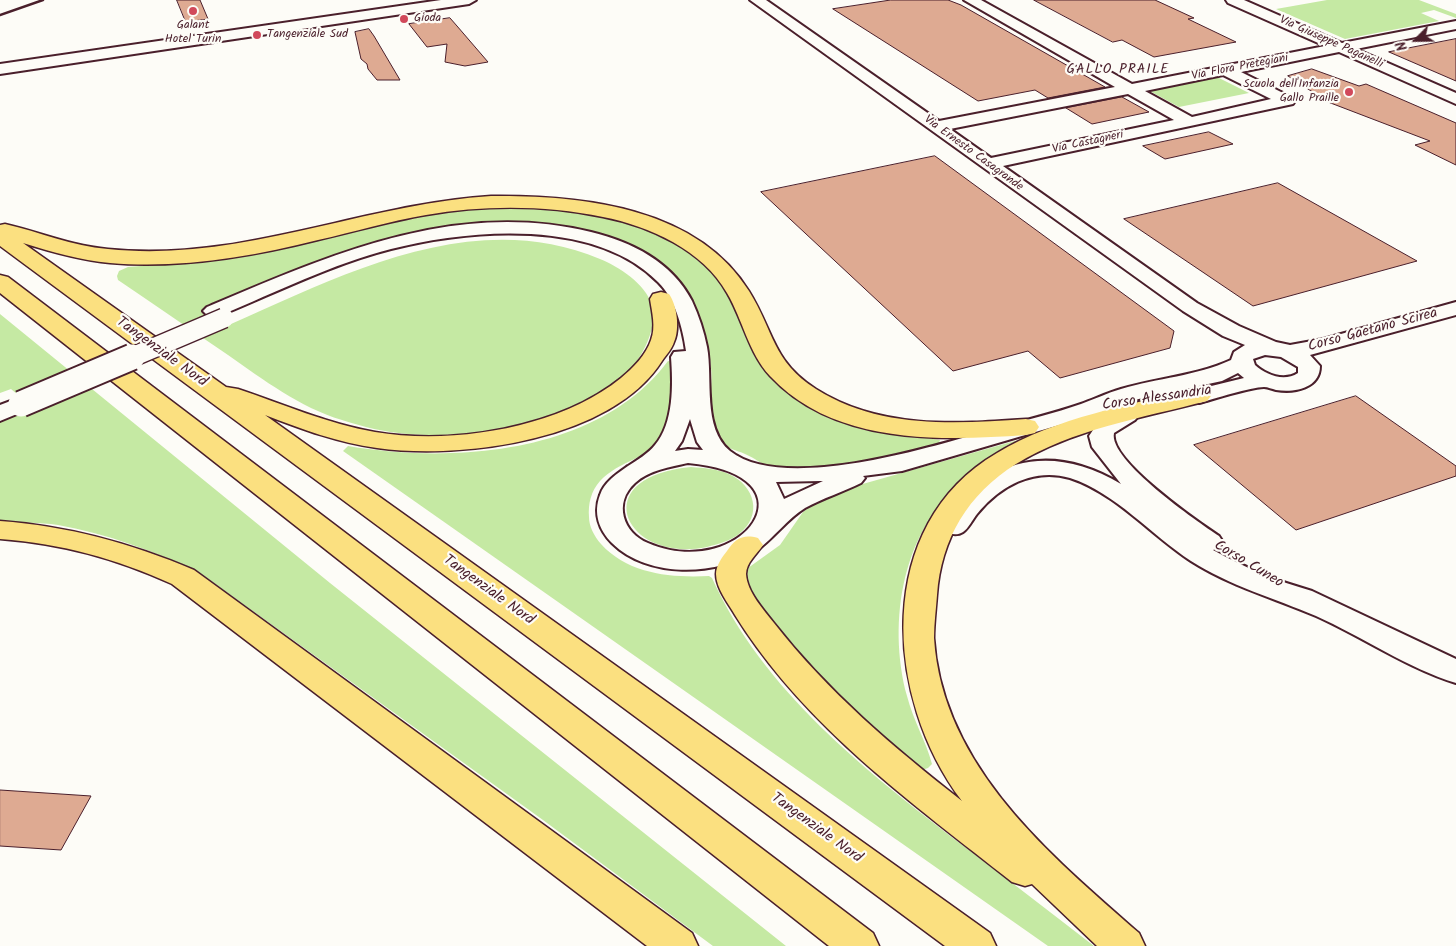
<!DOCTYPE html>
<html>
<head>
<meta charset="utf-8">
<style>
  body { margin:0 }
  #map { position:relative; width:1456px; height:946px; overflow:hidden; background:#fdfcf7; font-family:Kalam,sans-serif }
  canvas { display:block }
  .north { position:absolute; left:1391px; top:15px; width:50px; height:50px; -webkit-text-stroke:4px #fdfcf7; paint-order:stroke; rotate:247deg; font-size:14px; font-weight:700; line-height:20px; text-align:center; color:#4a1f2b }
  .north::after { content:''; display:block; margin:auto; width:18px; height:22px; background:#4a1f2b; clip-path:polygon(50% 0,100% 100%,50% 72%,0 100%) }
</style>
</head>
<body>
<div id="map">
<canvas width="1456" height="946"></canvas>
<div class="north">N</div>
</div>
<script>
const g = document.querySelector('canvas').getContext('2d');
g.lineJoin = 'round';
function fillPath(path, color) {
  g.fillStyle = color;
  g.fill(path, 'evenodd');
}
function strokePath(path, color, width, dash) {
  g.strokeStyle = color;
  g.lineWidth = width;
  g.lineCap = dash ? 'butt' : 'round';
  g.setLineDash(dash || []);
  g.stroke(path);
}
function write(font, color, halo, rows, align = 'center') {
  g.font = font + ' Kalam,sans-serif';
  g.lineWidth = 4.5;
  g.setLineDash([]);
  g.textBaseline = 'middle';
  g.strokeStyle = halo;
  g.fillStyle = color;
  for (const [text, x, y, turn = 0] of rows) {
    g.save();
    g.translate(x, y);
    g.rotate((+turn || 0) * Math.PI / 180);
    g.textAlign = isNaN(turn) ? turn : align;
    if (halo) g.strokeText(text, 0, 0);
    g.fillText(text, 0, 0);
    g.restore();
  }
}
const green = new Path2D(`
  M1327 0H1419L1456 14V18L1434 10 1421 13 1439 21 1345 39 1276 9Z
  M1215 76 1249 93 1179 107 1146 89Z
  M490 207 559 208 630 222 670 238 703 261 727 291 757 357 881 431 940 440 939 443C890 456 823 476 773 467 763 466 755 458 745 454 736 450 728 449 721 442 702 424 714 391 711 368 709 345 702 319 692 298 677 269 649 257 621 246 474 186 339 254 203 308L231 324C344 274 474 206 600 259 619 267 645 283 652 305 657 322 648 344 639 358 598 422 477 440 407 434 385 432 363 427 342 420 299 407 264 380 228 355 191 330 155 305 118 280L117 276 119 271 128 267 228 259 430 213Z
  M0 314 330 583 786 946H713L543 820 200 573C154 551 108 534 58 525 39 522 19 523 0 521V422L33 408 11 389 0 393Z
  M668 361 674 362C675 386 675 414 664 437 654 456 618 461 600 481 591 491 588 504 589 517 589 526 594 536 601 544 628 574 671 578 709 576L712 578C763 691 866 771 961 844 1006 878 1050 912 1094 946H1048L343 451 348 446C453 464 599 454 668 361Z
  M1043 433C1019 448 992 461 968 478 902 526 887 622 907 696 913 720 926 741 932 764L928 768 922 770 814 678 764 611 749 587 745 577 748 568 780 545 803 512 814 503 845 489Z
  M691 467C704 468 717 469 729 474 755 486 763 515 739 534 730 541 718 544 707 547 625 564 584 477 691 467Z`);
const building = new Path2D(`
  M177 0H200L208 19 186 22Z
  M891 0H948L961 5 1105 87 1048 98 1035 90 978 101 833 9Z
  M1034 0H1155L1194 18 1188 19 1236 42 1154 57 1122 40 1113 42Z
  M450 18 457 26 488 62 465 66 445 62 447 44 427 47 409 24Z
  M369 29 374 36 400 80H377L368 69 367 64 361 59 355 32Z
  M1456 39V81L1389 52Z
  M1312 69 1359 86 1366 84 1456 123V165L1415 145 1430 141 1328 102 1288 76Z
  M1122 97 1149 112 1092 124 1066 108Z
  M1209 132 1233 144 1165 159 1143 146Z
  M935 156 1174 331 1170 348 1060 378 1028 351 953 371 761 192Z
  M1278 183 1417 261 1253 306 1124 219Z
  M1356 396 1456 466V476L1296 530 1194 445Z
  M0 790 91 796 61 850 0 846Z`);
const minor = new Path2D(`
  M441 0H476L469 4 0 74V64Z
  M750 0H766L939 121 1115 87 964 0H981L1132 84 1325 46 1228 3 1226 0H1244L1342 43 1456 21V29L1356 49 1456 93V104L1339 52 1241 72 1293 98 1295 101 1293 104 1003 166 1197 303 1239 326 1276 342 1290 345 1323 339 1456 302V315L1310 355 1320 366C1320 388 1295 393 1276 390 1272 389 1268 387 1264 387 1251 387 1214 399 1199 403L1191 401 1187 396 1191 391 1244 378 1238 373 1222 381 1134 400 1097 414 902 471 863 476 865 478 861 483C843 492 823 498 805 508 787 519 774 538 757 550 716 577 647 578 612 543 599 530 593 513 600 495 604 482 618 473 628 466 636 461 649 453 655 445 674 423 673 384 671 357L674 352 686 351C683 329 675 298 658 282 595 218 470 229 391 249 332 264 277 292 221 315L214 317 207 315 203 311 207 307C330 255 454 199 591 232 632 242 672 262 692 301 699 316 704 332 707 347 713 378 702 428 730 451 784 494 939 445 1000 427 1027 420 1055 413 1081 404 1095 399 1107 393 1121 389 1158 378 1196 376 1231 360L1234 352 1245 345 1223 336 1183 311ZM1223 75 1271 99 1192 117 1145 91ZM1128 94 1174 120 991 158 950 129ZM1265 355 1281 357 1298 367V373C1284 382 1266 375 1255 365L1253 359ZM690 419 697 442 703 450 688 449 675 451 682 441ZM688 463C822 475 741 583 648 543 623 533 613 503 635 483 649 470 670 467 688 463ZM820 481H823L784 499 776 482Z
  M21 397 29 399 33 404 29 409 0 421V405Z
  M1127 408 1135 410 1139 415 1135 420 1114 433C1108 460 1198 522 1219 536L1223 542 1219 548 1213 550C1245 568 1277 581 1312 591L1456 659V683C1409 669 1361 636 1316 616 1274 598 1230 586 1191 561 1151 535 1116 493 1070 478 1033 467 999 487 977 514 973 519 968 529 963 532 957 536 950 534 945 532L941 526C985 457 1051 442 1121 484L1092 447 1089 436 1099 421Z`);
const highway = new Path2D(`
  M491 196C582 195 697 207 749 291 774 331 772 361 816 389 879 429 955 424 1026 419L1035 421 1039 427 1035 433 1026 435C940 441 834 445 770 376 748 352 743 320 727 293 703 250 649 226 603 217 545 205 484 205 426 215 390 221 354 232 318 240 251 257 179 269 110 263 80 260 51 252 23 243L226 387 238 389C283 404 328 424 375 432 453 445 559 428 621 378 633 368 646 355 651 340 656 327 652 312 650 299L653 294 661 292 669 294C677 305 680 329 674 342 672 349 666 355 662 361 612 440 463 460 377 448 339 443 301 429 265 415L990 933 996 946H945L0 246V225L5 224C40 232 72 246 108 249 240 263 362 204 491 196Z
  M0 275 8 277 873 933 879 946H829L0 293Z
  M1198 388 1207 391 1211 396 1207 401C1142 418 1073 429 1016 464 968 494 941 539 937 595 936 609 934 624 934 638 942 766 1050 855 1139 933L1145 946H1097L1032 884 1025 886 1012 882C912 803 803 725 735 615 728 603 716 588 716 574 716 566 722 557 727 551 736 538 743 534 758 538L763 545C757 554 746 563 746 574 747 592 764 610 774 623 828 692 893 747 962 801 884 698 873 525 997 453 1057 417 1130 405 1198 388Z
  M0 521C68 526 131 543 194 570L692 933 698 946H647L172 584C114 558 63 544 0 539Z`);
const rail = new Path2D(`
  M0 15 43 0`);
const minorBridgeFar1 = new Path2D(`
  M130 358 224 318`);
const minorBridge = new Path2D(`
  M21 404 132 357`);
const markers = [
  [193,11,5,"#d1495b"],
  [404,19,5,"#d1495b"],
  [257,35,5,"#d1495b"],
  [1349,92,5,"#d1495b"]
];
const farPoinames = [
  ["Gioda",414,19],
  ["Galant",193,26,"center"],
  ["Hotel Turin",193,40,"center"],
  ["Tangenziale Sud",267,35],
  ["Scuola dell'Infanzia",1339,85,"right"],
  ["Gallo Praille",1339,99,"right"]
];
const farStreetnames = [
  ["Via Giuseppe Paganelli",1331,43,24],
  ["Via Flora Pretegiani",1240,68,-11],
  ["Via Castagneri",1088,143,-12],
  ["Via Ernesto Casagrande",973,154,36]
];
const farNeighbourhoodnames = [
  ["GALLO PRAILE",1118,71]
];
const streetNames = [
  ["Corso Gaetano Scirea",1373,331,-15],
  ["Tangenziale Nord",161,353,36],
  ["Corso Alessandria",1157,399,-8],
  ["Corso Cuneo",1248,565,31],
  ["Tangenziale Nord",488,591,36],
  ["Tangenziale Nord",816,829,36]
];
fillPath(green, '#c5e9a3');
fillPath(building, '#deaa92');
strokePath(building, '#4a1f2b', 1);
strokePath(minor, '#4a1f2b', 4);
strokePath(highway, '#4a1f2b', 3);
fillPath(minor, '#fdfcf7');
fillPath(highway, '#fbe080');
strokePath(rail, '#4a1f2b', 2.5);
strokePath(minorBridgeFar1, '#4a1f2b', 22, []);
strokePath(minorBridge, '#4a1f2b', 29, []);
strokePath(minorBridgeFar1, '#fdfcf7', 19);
strokePath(minorBridge, '#fdfcf7', 25);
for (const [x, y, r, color] of markers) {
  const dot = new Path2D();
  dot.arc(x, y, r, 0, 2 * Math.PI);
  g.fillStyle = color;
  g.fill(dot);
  strokePath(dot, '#fdfcf7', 2);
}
write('12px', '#4a1f2b', '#fdfcf7', farPoinames, 'left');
write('12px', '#4a1f2b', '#fdfcf7', farStreetnames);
g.letterSpacing = '1px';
write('14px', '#4a1f2b', '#fdfcf7', farNeighbourhoodnames);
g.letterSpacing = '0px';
write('15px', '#4a1f2b', '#fdfcf7', streetNames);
</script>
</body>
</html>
